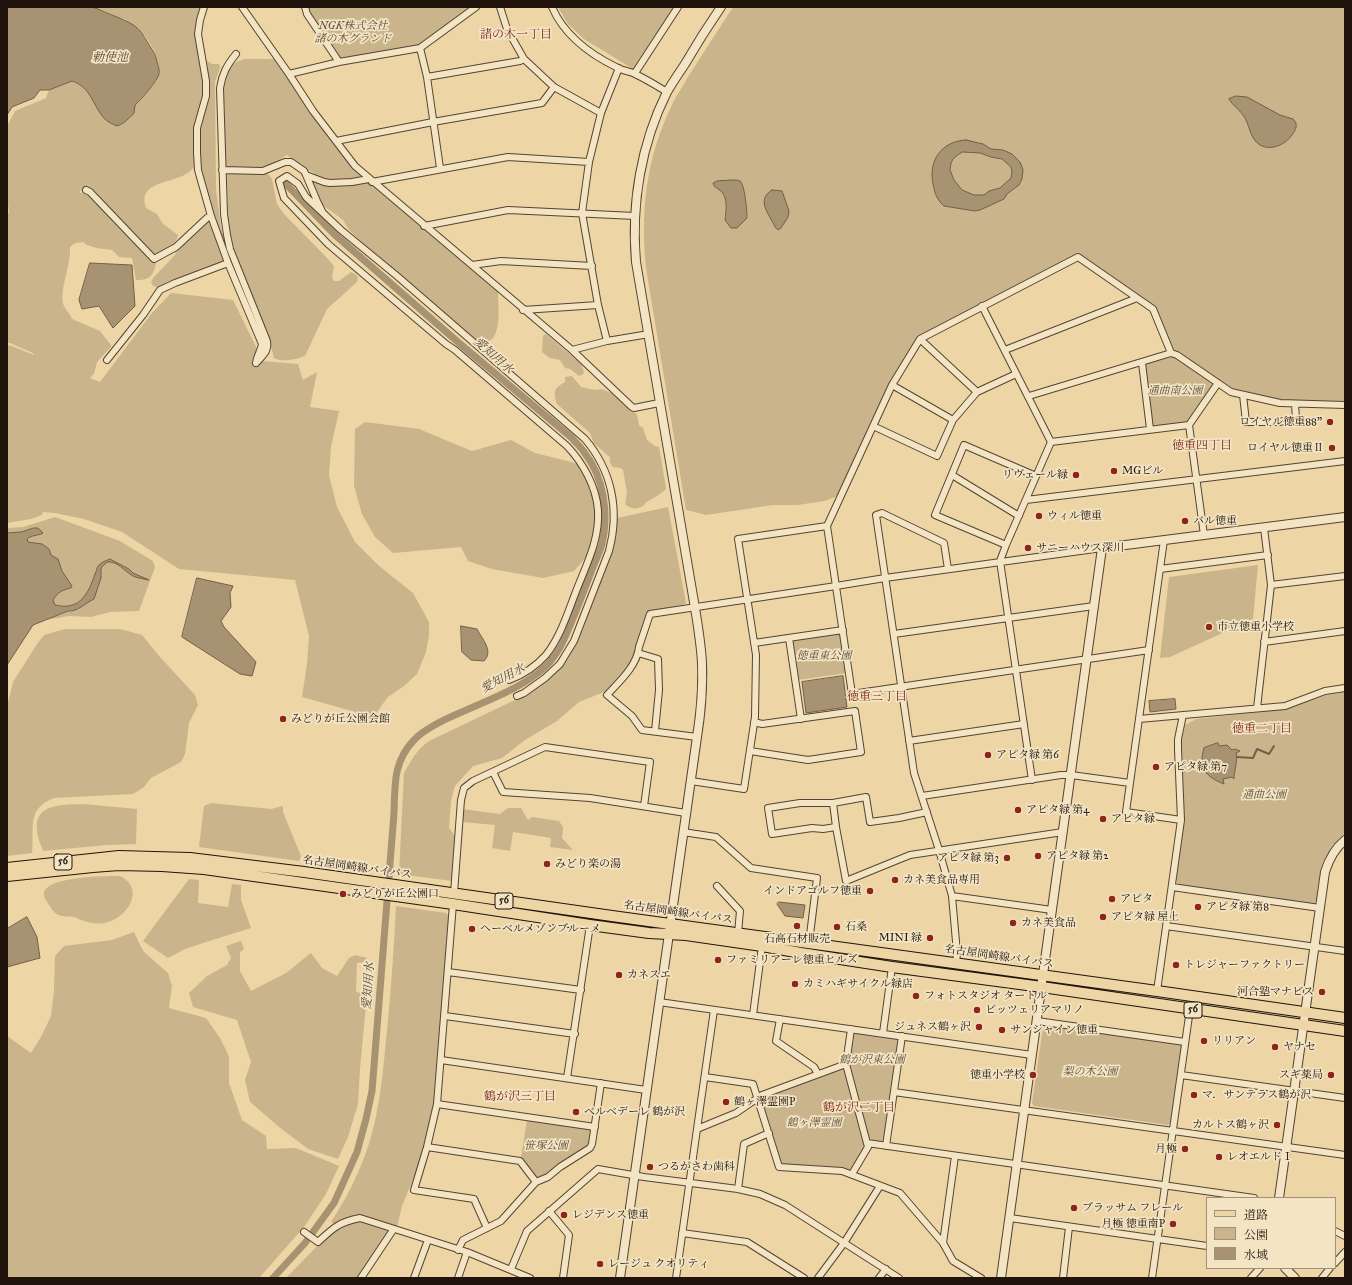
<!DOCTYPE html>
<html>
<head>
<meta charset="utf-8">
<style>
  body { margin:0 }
  #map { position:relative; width:1352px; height:1285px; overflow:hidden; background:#edd5a5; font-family:"IM FELL Great Primer","Noto Serif JP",serif }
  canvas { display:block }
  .frame { position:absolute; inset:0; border:8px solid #20140d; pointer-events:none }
  .legend { position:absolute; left:1206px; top:1197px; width:130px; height:72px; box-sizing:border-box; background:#f3e4c4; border:1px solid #9f917b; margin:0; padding:5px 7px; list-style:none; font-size:12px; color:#20140d }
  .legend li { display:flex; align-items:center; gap:8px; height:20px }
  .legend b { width:20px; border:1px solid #9f917b }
</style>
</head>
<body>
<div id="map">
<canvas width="1352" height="1285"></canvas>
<div class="frame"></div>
<ul class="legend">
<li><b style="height:5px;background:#edd5a5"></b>道路</li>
<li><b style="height:11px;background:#cab48b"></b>公園</li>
<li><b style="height:11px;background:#a79371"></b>水域</li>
</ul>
</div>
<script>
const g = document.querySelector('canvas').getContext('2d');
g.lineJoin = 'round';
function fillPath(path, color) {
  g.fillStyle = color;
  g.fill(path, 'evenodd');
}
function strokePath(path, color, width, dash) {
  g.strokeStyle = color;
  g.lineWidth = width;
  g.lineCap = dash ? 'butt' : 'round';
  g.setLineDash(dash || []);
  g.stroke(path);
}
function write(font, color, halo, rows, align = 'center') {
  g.font = font + ' "IM FELL Great Primer","Noto Serif JP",serif';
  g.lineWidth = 3.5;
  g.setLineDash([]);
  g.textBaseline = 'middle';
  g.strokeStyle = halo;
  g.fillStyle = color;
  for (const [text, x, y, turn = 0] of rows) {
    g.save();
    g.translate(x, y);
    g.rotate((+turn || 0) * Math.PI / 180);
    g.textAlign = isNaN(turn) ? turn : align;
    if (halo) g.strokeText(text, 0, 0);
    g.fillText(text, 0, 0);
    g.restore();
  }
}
const green = new Path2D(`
  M91 7H200L196 35 203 87 194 167C181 186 136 177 146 208L157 214 163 224 178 235C176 246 162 252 153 256L86 189 80 191V193L84 192 90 194 156 263C154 275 149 281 136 280L132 258 119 257 112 250 97 248 87 245 83 242 75 243 70 247C71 265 60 288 63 303 64 309 70 313 72 319L100 331 111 345V347L97 362 94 374 90 378 100 382 152 313 171 293 233 300 263 361 298 364 303 380 317 372 310 407 339 411 331 447 329 475 337 507 355 542 379 566 413 593 429 622V636L426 652 417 674 404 686 388 697 373 717 302 697 307 664 309 636 295 580 179 569 122 532 84 519 55 513 43 512 42 515 31 519 7 523V348L9 345 34 355 33 353 10 343H7V216L9 212 7 197V126L15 111 46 98 49 90 71 81C86 85 94 100 100 113L127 119 134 113 135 105 141 100 156 81 160 72 154 50 145 36 124 19 118 18 101 9Z
  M307 7H470L418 45 346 58 340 57 308 11Z
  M558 7H674L633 69 584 39 568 24Z
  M733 7H1345V401L1280 400 1232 388 1173 349 1155 307 1078 253 918 337 887 388 838 496 824 501 798 505H773L706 515 686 510 646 268C641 216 645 165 667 116 670 110 672 103 676 97 694 66 714 37 733 7Z
  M244 59H274L340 152 352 166 364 178 328 181 319 178 314 173 306 169 287 155 267 167 260 168 227 167 225 163C225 147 225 130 225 113 224 98 221 80 231 67 234 62 239 61 244 59Z
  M207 61 212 64H219L220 68 215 82 216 190 221 228 231 259 229 260 216 228 200 167 199 129 209 84Z
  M227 173 268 174 272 179 277 204 284 214 328 259 334 266 332 278 334 281H339L351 272 355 274 358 277 357 282 327 309 305 356C297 359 282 363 274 358L268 334 240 266 229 233 228 223Z
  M310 178 316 180 367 181 498 292C498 304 501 328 493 338 491 340 487 342 485 343L474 341 375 255 349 230 343 220 324 206 321 203Z
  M209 220 211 222 224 259 220 264 167 283C161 287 156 290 151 283L153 278 175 255 176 250Z
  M546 334 581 364 584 372 583 374 579 376 570 369 565 368 560 360 550 358 542 352 543 336Z
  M1172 357H1176L1212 382 1213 387 1190 420 1186 423 1153 426 1151 424 1143 368 1146 364Z
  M572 376 581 387 595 390 601 389 612 393 637 415 639 425 643 428 647 440 655 446 659 447 666 488 665 490C659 495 654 498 648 501 645 502 646 504 643 506 637 510 630 509 625 504L627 493 623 470 620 468 613 467 610 463V457C604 453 600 447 594 444L590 433 557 404C553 392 554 388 565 382V377Z
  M365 422 419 429 472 451 511 440 535 453 571 462 586 467 594 484 597 530 590 553 574 571 543 578 492 569 468 561 461 547 393 553 375 537 362 514 354 486 355 429Z
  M668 507 686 603 684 605 647 612 634 656 624 673 604 692 579 702 557 721 525 740 502 758 473 766 455 786 451 801 449 828 455 836 452 881 399 874 404 773C411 761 417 749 429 741L517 699 547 680 568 658 580 637 612 550 617 518Z
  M55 517 120 541 153 561 155 567 139 611 110 612 91 617 69 616 46 620C53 617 60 614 67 612 71 611 75 611 79 609 81 607 83 604 85 602 100 593 100 584 100 568L107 562C121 561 130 577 145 579L133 573 129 569 109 559 97 568 96 573 84 598 71 606 62 607 55 605 53 600C58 592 62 590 71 588L72 586 62 571 58 560 51 555 49 549 42 544 28 542 27 539 29 537 40 535 34 528 21 532 7 533V528L23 527Z
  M1258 565 1253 619 1170 657 1160 658 1169 577Z
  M65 629H120L142 635 160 657 195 695 198 705 189 723 185 754 181 762 151 778 144 787 133 794 54 798C25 809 35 830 32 853L7 856V706L13 682 37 644 44 635Z
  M838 633 841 636 847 673 797 680 792 643 794 640Z
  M1345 692V833C1320 855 1320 871 1316 901L1313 904 1182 885 1178 884 1176 880 1184 822 1181 750 1182 740 1185 725 1196 719 1286 709 1327 695Z
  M211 803 271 809 283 806V812L301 856 299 861 199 847 204 806Z
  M84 804 137 809 136 844 107 845 43 851C41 845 37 837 37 830 34 802 66 805 84 804Z
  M508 808H521L528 820 532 817 559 821 563 827 562 838 573 850 550 847 551 838 513 832 510 851 492 848 495 825 462 822V809L500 814Z
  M120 876C145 888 129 916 108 922 99 925 90 923 81 920 78 919 76 917 73 917 70 916 66 917 63 916 55 916 50 907 46 900 45 899 44 897 44 895 42 876 107 876 120 876Z
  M189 879 199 880 198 903 228 907 232 884 241 885V900L251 928 203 943 185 949 168 958 143 941Z
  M396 906 446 913 449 916 434 1105 418 1167 402 1206 397 1227 351 1217 334 1224 331 1222C352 1190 369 1153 376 1116 382 1088 384 1059 387 1031 391 989 394 948 396 906Z
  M134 932 140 945 144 952 168 973 172 986 169 1008 206 1018 220 1038 227 1052 229 1058V1083L242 1120 266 1136 267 1149 296 1148 339 1166 326 1194 304 1227 259 1278H7V1036L31 1053 41 1037 51 1016 54 990 55 956 64 946 112 940Z
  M241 941 244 949 240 952V971L251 991 286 973 311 953 322 968 337 976 349 958 355 955 367 958 366 962 357 963 356 992 367 994 360 1069 358 1104 348 1137 338 1159 308 1149 279 1127 250 1102 245 1080 251 1062 237 1020 193 1007 189 993 207 976 227 965 231 958 226 946Z
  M1045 1025 1180 1043 1182 1046 1171 1122 1168 1125 1034 1106 1032 1103 1043 1027Z
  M856 1033 895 1038 898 1041 884 1140 881 1142 868 1139 849 1066 853 1036Z
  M842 1067 845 1069 865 1146 852 1169 849 1170 834 1167 784 1164 781 1162 762 1100 763 1097Z
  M527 1120 589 1129 591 1133 590 1144 545 1175 540 1178 536 1177 521 1158Z
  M360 1221 375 1225 388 1231 374 1255 357 1278H286L329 1234C338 1227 349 1222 360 1221Z`);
const water = new Path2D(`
  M7 7H91C101 9 108 14 117 17 135 25 138 26 148 43 153 51 155 53 157 62 158 66 160 70 159 74 158 80 140 101 135 105L134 113C130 118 123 124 117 126 113 124 107 122 104 118 93 106 91 87 72 81L49 90H40L34 98 12 107 7 115Z
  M1236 96 1247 97 1280 115 1293 119C1294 120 1296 122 1296 124 1297 128 1294 132 1292 135 1285 145 1271 151 1260 145 1249 138 1250 124 1243 115 1239 109 1233 106 1229 99Z
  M966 140 983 144 991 149 1003 150 1012 154 1020 162 1023 170 1022 179 1019 185 1007 194 1004 199 980 210 975 211 944 206C936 199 935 193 933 184 928 160 942 141 966 140ZM963 152 980 153 991 157 1002 159 1011 167 1012 172 1011 178 1000 188 989 191 984 195H974L962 190 954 180 950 170 951 163 953 159 959 154Z
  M733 180C736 180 738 180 740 181 745 185 747 211 747 218L737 228H731L725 220C726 212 728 199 722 192 718 188 714 188 713 183L717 181Z
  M772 190 782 191 789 211 788 217 781 228 778 230 775 227C770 215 755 200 772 190Z
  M90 263 132 265 135 306 113 328 99 306 82 309 79 300Z
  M34 528H38L43 533C38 536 31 535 27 539L28 542 42 544 49 549 51 555 58 559 62 571 72 586 71 588C62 590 58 592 53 600L55 605C80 611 88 594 95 574 97 571 96 568 99 565 102 562 105 561 110 559L129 569 133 573 149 580C144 579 137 578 133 576 124 571 118 561 107 562L101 568V578L94 599C85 603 78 612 68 611L33 625 7 665V533L21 532Z
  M197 578 233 586 230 593 231 607 221 621 224 627 256 662 252 676 240 674 182 637Z
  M461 626 477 629C482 639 494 651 484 661L471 660 462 652Z
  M843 676 847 707 806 713 802 682Z
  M1175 699 1176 709 1150 712 1149 701Z
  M1218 743 1219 746 1227 745 1232 750 1235 749 1240 751 1236 753C1238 762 1234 770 1234 779L1232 777 1223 779 1224 784C1206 777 1198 768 1204 748Z
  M779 902 805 905 803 918 785 916 777 904Z
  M27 917 37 937 40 958 7 967V929Z`);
const stream = new Path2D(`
  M1237 757 1253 758 1257 749 1269 754 1274 746`);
const canal = new Path2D(`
  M273 1278 305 1243 334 1203 357 1152 366 1119 372 1091 394 813C395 785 393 762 414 740 422 731 433 726 444 720 475 705 521 690 545 667 562 651 569 627 578 606 583 593 588 580 593 567 596 559 600 552 602 544 609 514 604 477 584 452 581 447 576 443 572 438L459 343 334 234 285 183`);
const minor = new Path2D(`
  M204 7 200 20 198 34 206 81V96L197 128V152L198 170 211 216 228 263 262 344C261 351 257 355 256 363
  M242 7 289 74 313 111 355 166 572 350 632 407 634 408 659 403
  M305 7 307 14 339 62
  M500 7 507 29 524 59 554 87 601 113
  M552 7C564 35 591 55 618 68 623 71 630 71 635 74 646 79 657 86 667 92
  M420 48 427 77 440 168
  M236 54C227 65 222 74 220 88L224 214 227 235 230 249 267 341C269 352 262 356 256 363
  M635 73 678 7
  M289 74 339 62 420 48 476 7
  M427 77 520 61 524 59
  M336 141 433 122 542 103 554 87
  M222 170 263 171 285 162H291L304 171 306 175 324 182 330 183 352 182 369 179
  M306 175 317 201 322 211
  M372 182 508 157 589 162
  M86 190 90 192 154 259 176 247 207 218 211 216
  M424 226 508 210 635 216
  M472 265 501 261 592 266
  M982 306 1051 442 1006 545 1000 561 1032 780
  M523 310 598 305
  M920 339 977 392
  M607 341 598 305 582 213 589 162 601 113 619 68
  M572 350 607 341 649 334
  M1005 350 1137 298
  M107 360 143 315 160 290 175 283 228 263
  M1142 363 1150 429
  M892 385 953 420 977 392 1016 374
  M1243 395 1246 422H1279L1296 419 1295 404
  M1029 396 1171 353
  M873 426 937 456 953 420
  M1051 442 1189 425
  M952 475 1019 516
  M1026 500 1345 461
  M1204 535 1189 425 1218 383
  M1006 545 935 515 964 445 1036 476
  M948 569 944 543 882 513 876 515 914 773 939 850 952 896 957 953 956 963
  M1160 569 1268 555
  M1271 585 1345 576
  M894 634 1094 606
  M789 638 801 719
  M1264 642 1345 631
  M754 643 843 630
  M1149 650 852 694 827 526 892 385 920 339 1078 257 1153 309 1171 353 1177 355 1231 392 1280 403 1345 405
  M638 653 658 659 659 690 655 731
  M509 680C523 675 536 666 546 655 560 637 567 615 575 594 585 567 600 541 598 510 596 486 583 463 567 446L455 350 446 344 328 244 284 198 279 181 287 176 298 184 306 197 341 230 397 276 585 439C612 471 620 510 609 551L574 641 566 654 560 664 545 678 524 693 517 696
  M1257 708 1271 585 1264 528
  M1139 719 1285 706 1325 691 1345 688
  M697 737 642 730 632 716 607 695C619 682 637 666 639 647L650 614 836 586 885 578 1102 548
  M909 741 1024 724
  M750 751 808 760 861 752 855 711 762 724 754 722
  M493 772 503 792 590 798 686 813
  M691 781 744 789 755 717 756 655 738 539 827 526
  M1130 783 1164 540
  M922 796 1061 775H1071L1130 783 1126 812 1181 820 1157 991
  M833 803 836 827
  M927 812 899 818 870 822 866 797 833 803H800L768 808 772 834 812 828 823 829 836 827 846 881 910 855 1063 832
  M1181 820 1178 749V739L1183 715
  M683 832 716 837 751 868 817 878 809 943
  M717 886 740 911 738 933
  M1172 887 1320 908
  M454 893 461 800 464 788 473 781 545 747 650 762 644 806
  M952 896 1052 910
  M453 904 437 1104 427 1147 414 1190 474 1199 487 1228
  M1166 926 1345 951
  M448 972 581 990
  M659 1002 1032 1055
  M753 1015 762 946
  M445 1016 575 1034
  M780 1019 776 1041 814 1067 818 1074
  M1037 1021 1185 1042
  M883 1033 892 967
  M441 1060 646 1090
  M846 1064 851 1029
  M1181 1075 1345 1098
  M705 1077 753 1084 779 1167 842 1171 900 1193 943 1243 953 1261 981 1278
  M567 1078 590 925
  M894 1092 1345 1155
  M437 1104 595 1127
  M697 1129 714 1010
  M867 1143 1254 1198
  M886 1146 902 1036
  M427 1147 520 1161 536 1182
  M738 1189 744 1144 769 1133
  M549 1211 569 1235 563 1278
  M1010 1218 1207 1246
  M1335 1231 1345 1236
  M304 1232 318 1242C333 1228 339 1222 360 1218L467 1252 530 1278
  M682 1233 747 1242 804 1278
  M943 1243 955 1156
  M458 1250 463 1240 501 1221 536 1182 548 1177 560 1167 590 1148 592 1144 601 1083
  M1335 1263 1345 1252
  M511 1269 527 1231 598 1169 644 1177 738 1189 760 1194 785 1205 899 1278
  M361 1278 393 1230
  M414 1278 428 1240
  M458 1278 467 1252
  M676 1278 697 1129 736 1113 762 1095 846 1064 868 1147 852 1174
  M818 1278 844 1243 880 1186
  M879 1278 886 1269
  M1063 1278 1069 1227
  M1152 1278 1190 1009
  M1251 1278 1260 1268
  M1322 1278 1330 1268`);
const tertiary = new Path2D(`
  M1279 1198 1325 872C1329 859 1334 849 1345 840
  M1285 1268 1295 1278
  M620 1278 697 737C701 712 703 688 702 663 701 644 698 626 695 608L636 262C631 204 641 144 667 92 672 83 679 73 685 64 696 45 708 26 721 7
  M1001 1278 1102 548 1345 517`);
const primary = new Path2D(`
  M7 868 119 856 190 858 304 872 612 916 1157 991 1345 1018
  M7 876 93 867 119 865 162 866 204 869 453 904 590 925 649 933 686 935 762 946 801 953 892 967 1042 987 1345 1031`);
const markers = [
  [1330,422,4,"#8f2418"],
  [1332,448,4,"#8f2418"],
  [1114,471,4,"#8f2418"],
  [1076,475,4,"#8f2418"],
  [1039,516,4,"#8f2418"],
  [1185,521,4,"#8f2418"],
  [1028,548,4,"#8f2418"],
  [1209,627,4,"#8f2418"],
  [283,719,4,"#8f2418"],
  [988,755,4,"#8f2418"],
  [1156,767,4,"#8f2418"],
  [1018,810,4,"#8f2418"],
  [1103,819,4,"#8f2418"],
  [1038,856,4,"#8f2418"],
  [1007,858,4,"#8f2418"],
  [547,864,4,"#8f2418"],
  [895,880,4,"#8f2418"],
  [870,891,4,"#8f2418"],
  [343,894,4,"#8f2418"],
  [1112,899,4,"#8f2418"],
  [1198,907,4,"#8f2418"],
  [1103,917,4,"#8f2418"],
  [1013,923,4,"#8f2418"],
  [797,926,4,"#8f2418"],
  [837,927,4,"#8f2418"],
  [472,929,4,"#8f2418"],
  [930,938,4,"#8f2418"],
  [718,960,4,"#8f2418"],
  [1176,965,4,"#8f2418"],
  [619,975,4,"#8f2418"],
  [795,984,4,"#8f2418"],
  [1322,992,4,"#8f2418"],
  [916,996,4,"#8f2418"],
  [977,1010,4,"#8f2418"],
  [979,1027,4,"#8f2418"],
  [1002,1030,4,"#8f2418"],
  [1204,1041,4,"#8f2418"],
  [1275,1047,4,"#8f2418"],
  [1033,1075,4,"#8f2418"],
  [1331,1075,4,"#8f2418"],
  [1194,1095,4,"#8f2418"],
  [726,1102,4,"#8f2418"],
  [576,1112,4,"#8f2418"],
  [1277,1125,4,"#8f2418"],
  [1185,1149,4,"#8f2418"],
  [1219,1157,4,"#8f2418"],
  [650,1167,4,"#8f2418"],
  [1074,1208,4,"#8f2418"],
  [564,1215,4,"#8f2418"],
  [1173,1224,4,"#8f2418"],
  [600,1264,4,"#8f2418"]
];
const shields = [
  [63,862,18],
  [504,901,18],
  [1193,1010,18]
];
const shieldNames = [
  ["56",63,862],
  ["56",504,901],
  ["56",1193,1010]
];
const parkNames = [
  ["NGK株式会社",353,26],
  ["諸の木グランド",353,39],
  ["通曲南公園",1175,391],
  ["徳重東公園",824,656],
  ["通曲公園",1264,795],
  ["鶴が沢東公園",872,1060],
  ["梨の木公園",1090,1072],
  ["鶴ヶ澤霊園",814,1123],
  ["笹塚公園",546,1146]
];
const poiNames = [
  ["ロイヤル徳重88\"",1322,422,"right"],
  ["ロイヤル徳重Ⅱ",1324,448,"right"],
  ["MGビル",1122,471],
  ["リヴェール緑",1068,475,"right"],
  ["ウィル徳重",1047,516],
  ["バル徳重",1193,521],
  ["サニーハウス深川",1036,548],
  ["市立徳重小学校",1217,627],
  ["みどりが丘公園会館",291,719],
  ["アピタ緑 第6",996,755],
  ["アピタ緑 第7",1164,767],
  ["アピタ緑 第4",1026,810],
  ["アピタ緑",1111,819],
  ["アピタ緑 第2",1046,856],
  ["アピタ緑 第3",999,858,"right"],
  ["みどり楽の湯",555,864],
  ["カネ美食品専用",903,880],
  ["インドアゴルフ徳重",862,891,"right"],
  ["みどりが丘公園口",351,894],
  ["アピタ",1120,899],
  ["アピタ緑 第8",1206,907],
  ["アピタ緑 屋上",1111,917],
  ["カネ美食品",1021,923],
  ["石桑",845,927],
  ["ヘーベルメゾンブルーメ",480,929],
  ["MINI 緑",922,938,"right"],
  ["石高石材販売",797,939,"center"],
  ["ファミリアーレ徳重ヒルズ",726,960],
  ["トレジャーファクトリー",1184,965],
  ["カネスエ",627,975],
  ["カミハギサイクル緑店",803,984],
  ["河合塾マナビス",1314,992,"right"],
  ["フォトスタジオ タートル",924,996],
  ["ピッツェリアマリノ",985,1010],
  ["ジュネス鶴ヶ沢",971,1027,"right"],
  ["サンシャイン徳重",1010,1030],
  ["リリアン",1212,1041],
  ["ヤナセ",1283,1047],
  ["徳重小学校",1025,1075,"right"],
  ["スギ薬局",1323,1075,"right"],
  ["マ．サンテラス鶴が沢",1202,1095],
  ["鶴ヶ澤霊園P",734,1102],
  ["ベルベデーレ 鶴が沢",584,1112],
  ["カルトス鶴ヶ沢",1269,1125,"right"],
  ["月極",1177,1149,"right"],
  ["レオエルドⅠ",1227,1157],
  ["つるがさわ歯科",658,1167],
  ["ブラッサム フレール",1082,1208],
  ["レジデンス徳重",572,1215],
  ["月極 徳重南P",1165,1224,"right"],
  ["レージュ クオリティ",608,1264]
];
const streetNames = [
  ["名古屋岡崎線バイパス",357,868,8],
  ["名古屋岡崎線バイパス",678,913,8],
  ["名古屋岡崎線バイパス",999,957,8]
];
const neighbourhoodNames = [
  ["諸の木一丁目",516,35],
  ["徳重四丁目",1202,446],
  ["徳重三丁目",877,697],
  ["徳重二丁目",1262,729],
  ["鶴が沢三丁目",520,1097],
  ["鶴が沢二丁目",859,1108]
];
const waterNames = [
  ["勅使池",110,58],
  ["愛知用水",493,356,41],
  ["愛知用水",503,679,-28],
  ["愛知用水",369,986,-86]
];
fillPath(green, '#cab48b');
fillPath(water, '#a79371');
strokePath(water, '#716049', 1);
strokePath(stream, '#716049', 2);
strokePath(canal, '#a79371', 7);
strokePath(minor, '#534433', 8);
strokePath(tertiary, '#534433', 10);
strokePath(primary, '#20140d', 12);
strokePath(minor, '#f3e4c4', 6);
strokePath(tertiary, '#f3e4c4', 8);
strokePath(primary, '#edd5a5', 10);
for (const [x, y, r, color] of markers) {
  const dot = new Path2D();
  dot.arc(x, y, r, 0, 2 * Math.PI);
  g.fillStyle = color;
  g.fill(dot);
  strokePath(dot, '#f3e4c4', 1.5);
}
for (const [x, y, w] of shields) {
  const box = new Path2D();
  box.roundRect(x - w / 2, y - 8, w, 16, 3);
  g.fillStyle = '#f3e4c4';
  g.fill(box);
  strokePath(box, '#20140d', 1);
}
write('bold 10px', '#20140d', null, shieldNames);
write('italic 11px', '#5c4c39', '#f3e4c4', parkNames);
write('11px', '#20140d', '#f3e4c4', poiNames, 'left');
write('11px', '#20140d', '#f3e4c4', streetNames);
write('12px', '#7a1f14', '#f3e4c4', neighbourhoodNames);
write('italic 12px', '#564735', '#f3e4c4', waterNames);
</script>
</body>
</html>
